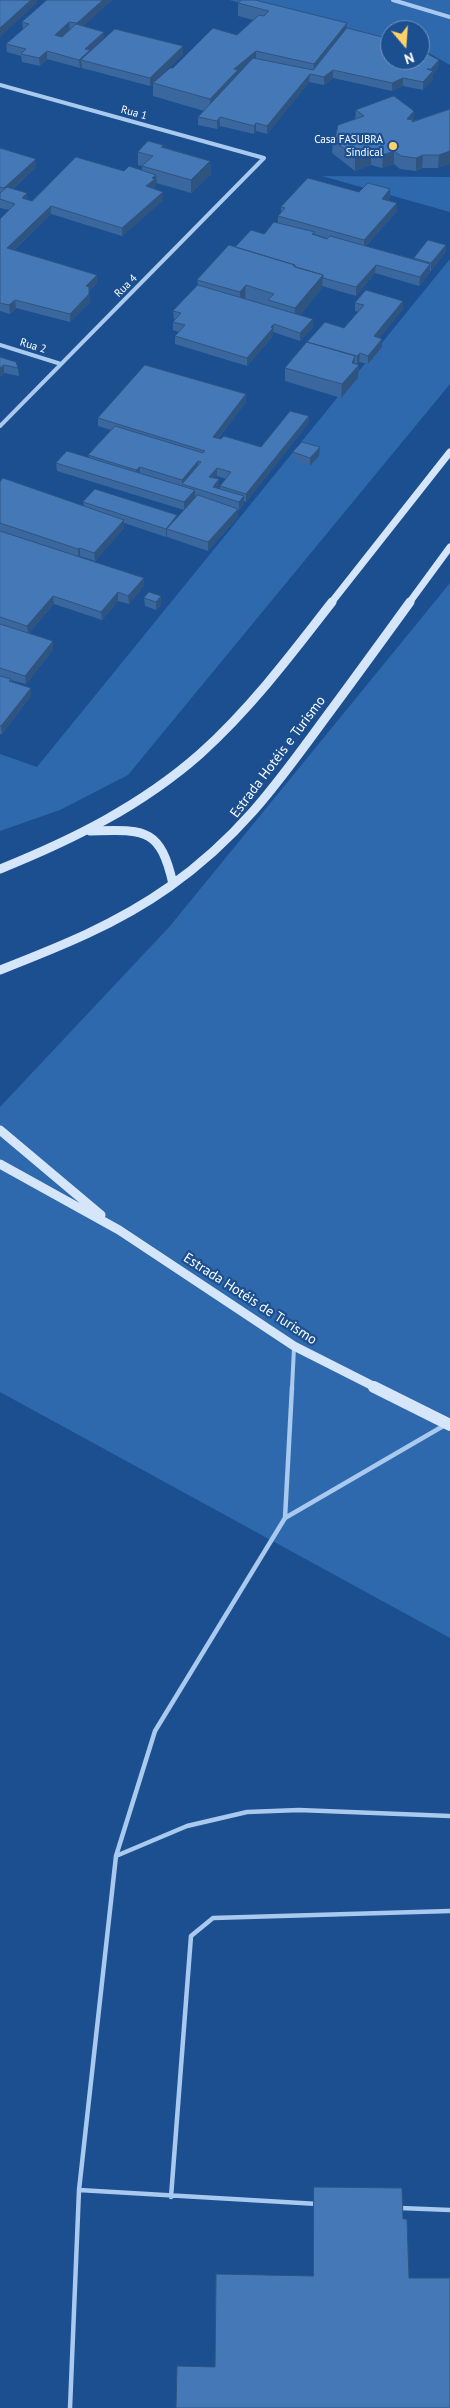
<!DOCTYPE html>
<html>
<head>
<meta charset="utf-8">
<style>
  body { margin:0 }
  #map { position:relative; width:450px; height:2408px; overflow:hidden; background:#1b4f8f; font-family:"PT Sans",sans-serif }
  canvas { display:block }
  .north { position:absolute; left:380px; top:20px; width:50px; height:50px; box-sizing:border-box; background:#1b4f8f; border:1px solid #7695bc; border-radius:50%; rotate:162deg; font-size:14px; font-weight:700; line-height:20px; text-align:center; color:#fff }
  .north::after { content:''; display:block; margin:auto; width:18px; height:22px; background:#ffd166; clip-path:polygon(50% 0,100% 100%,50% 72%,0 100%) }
</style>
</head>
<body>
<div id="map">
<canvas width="450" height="2408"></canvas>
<div class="north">N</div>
</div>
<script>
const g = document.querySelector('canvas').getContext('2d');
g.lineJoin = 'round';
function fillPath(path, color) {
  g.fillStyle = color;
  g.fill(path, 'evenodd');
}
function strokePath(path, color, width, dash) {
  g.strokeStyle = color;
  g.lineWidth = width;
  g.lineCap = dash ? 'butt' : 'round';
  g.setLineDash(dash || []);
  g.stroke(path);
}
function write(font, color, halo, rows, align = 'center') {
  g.font = font + ' "PT Sans",sans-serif';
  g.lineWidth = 4.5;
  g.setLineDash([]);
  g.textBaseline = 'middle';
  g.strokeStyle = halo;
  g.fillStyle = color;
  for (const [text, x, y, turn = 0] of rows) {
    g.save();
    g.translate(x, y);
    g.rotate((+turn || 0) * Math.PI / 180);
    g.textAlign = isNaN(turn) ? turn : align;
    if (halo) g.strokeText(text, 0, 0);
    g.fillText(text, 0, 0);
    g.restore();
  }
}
const green = new Path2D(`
  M229 0H450V65L420 48V30H390V40Z
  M322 176 450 177V212Z
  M450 259V384L128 775 60 810 0 831V754L37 767Z
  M450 583V1638L0 1392V1107L170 926Z`);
const serviceFar1 = new Path2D(`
  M292 1388 294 1348`);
const service = new Path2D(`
  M285 1518 292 1387
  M116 1856 155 1731 285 1518 445 1425
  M79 2190 318 2204
  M171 2197 191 1936 213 1918 450 1911
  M400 2208 450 2210
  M70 2408 79 2190 116 1856 187 1826 247 1812 299 1810 450 1816`);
const minor = new Path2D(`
  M393 0 450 17
  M0 85 264 158 0 426
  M0 345 61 364`);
const secondaryFar2 = new Path2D(`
  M331 603 450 452
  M409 603 450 547`);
const secondaryFar1 = new Path2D(`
  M90 831C144 830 160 826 173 884
  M0 869C72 840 141 806 200 754 250 709 291 655 332 602
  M0 970C59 947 117 924 169 887 237 839 275 787 323 721 352 682 381 642 410 602
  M0 1130 101 1215
  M0 1164 119 1230 294 1346 377 1388`);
const secondary = new Path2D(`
  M374 1387 450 1425`);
const wall = new Path2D(`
  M47 0H112L83 26 104 39 183 54 150 86 82 68V66L80 68 47 59 40 66 22 62 21 56 7 52 6 44 23 29 22 22Z
  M238 3 347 23V28L386 43 422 49V51L439 60 438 68 433 74V79L423 90 403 86 392 91 333 78 324 85 309 82 267 134 256 131 254 134 220 126 217 129 198 125V117L204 111 153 96V83L173 68 237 35 254 20 238 16Z
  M450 109 438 168H422L416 171 400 169 394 164 382 168 371 165 355 171 332 153 333 140 335 139 355 119 356 110 414 111 413 121Z
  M163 145V147L210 161 211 174 191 193 156 183 155 185V187L153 188 163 192V200L122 236 51 214 14 250 97 275V283L89 292 90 302 70 322 16 308 10 314 0 311V219L9 210 0 208V148L36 159V167L13 189 28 200 32 201 124 171 142 170V166L138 165V152Z
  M390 189V197L388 200 397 203V211L366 246 414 259V258L446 245 445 253 431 271H430V272L419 286 375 273 356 296 322 286V288L300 315 313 327 300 341 273 332V336L247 366 175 344V336L179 332 173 330V322L175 320 174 319 173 311 198 285 197 280 235 247 264 234 278 223V216L281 213V207L359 192ZM314 234 328 238 314 235Z
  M403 301V309L379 338 382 339V347L368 364 359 362 357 364 359 365 358 378 341 398 285 381V368L344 328 358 312 355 311V303Z
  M0 357 18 368 19 376 4 373 0 377Z
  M246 394V402L218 439 261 447 309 416 308 424 246 502 244 501V504L239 510H238V517L208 551 167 537V535L166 537 124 523V528L95 561 80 556V557L144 578V586L129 604 118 601 102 620 54 604 29 633 53 641V650L26 684 11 680 12 682 31 696 2 734H0V482L84 506 83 502 177 518 184 510 57 471 56 463 89 457 88 455 111 430 98 426V418ZM217 476 226 479 220 486V489L218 488 219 479 215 478Z
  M293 452 319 456 310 466 293 460Z
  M149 592 161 605 156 610 145 606 144 598Z`);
const shadedWall = new Path2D(`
  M31 0H37V3L0 37V28Z
  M103 0H112L78 31 77 23Z
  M69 22 70 30 55 43V35Z
  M347 23 346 36 313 75 314 64Z
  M104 32V40L81 60 82 66 80 68 79 60 85 49Z
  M183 46V54L150 86V78Z
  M47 51V59L40 66 39 58Z
  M256 51V64L211 112 210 99 234 69Z
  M439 60 438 68 433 74V79L423 90V82L427 69Z
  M333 70V78L324 85V77Z
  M310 74 309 82 267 134V126Z
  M403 78V86L392 91V83Z
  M414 111 413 124 407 119Z
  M220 117V126L217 129V121Z
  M256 123V131L254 134V126Z
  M394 151V164L382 168 383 155Z
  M450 151V164L438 168 439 155Z
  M371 152V165L355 171V157Z
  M423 155 422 168 416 171V158Z
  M36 159V167L5 196 4 188Z
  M210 161 211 174 191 193V180Z
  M156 175 157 183 155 185V187L146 194V186L152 178Z
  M390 189V197L382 207V199Z
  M163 192V200L122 236V228Z
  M27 193 28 202 22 198Z
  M397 203V211L364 248V240Z
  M51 206V214L7 256V248Z
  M446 245 445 253 431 271V263Z
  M430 264V272L419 286 420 277Z
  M376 265 375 273 356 296V287Z
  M97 275V283L87 294 86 286Z
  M323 275 322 288 294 322 295 308Z
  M246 285 245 299 240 306V292Z
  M89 294 90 302 70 322V314Z
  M15 300 16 308 10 314 9 305Z
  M403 301V309L373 345 374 336Z
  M313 319V327L300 341V333Z
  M274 324 273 336 247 366V358Z
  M382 339V347L368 364V356Z
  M360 353 359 362 357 365V356Z
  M355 356 354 369 359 365 358 378 341 398 342 384Z
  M4 365V373L0 377V368Z
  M246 394V402L213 445V437Z
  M309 416 308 424 246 502V494Z
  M320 447 319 456 310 466V458Z
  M198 461V469L182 484V488V480Z
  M140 467V475L137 478 136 470Z
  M217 468V476L209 485V477Z
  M219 479V488L214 494 213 487Z
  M195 490V499L184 510V502Z
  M244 496V504L239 510V502Z
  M238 509V517L208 551V542Z
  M177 515V524L167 529V535L166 537V529Z
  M124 520V528L95 561 94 553Z
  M80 548V556L78 558V549Z
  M144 578V586L129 604 128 596Z
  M118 592V601L102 620 101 612Z
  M53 596 54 604 28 634 27 626Z
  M161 596V605L156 610V602Z
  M53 641V650L26 684 25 676Z
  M31 688V696L2 734 1 726Z`);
const building = new Path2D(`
  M0 0H31L0 28Z
  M47 0H103L77 23 69 22 55 35 62 37 76 24 104 32 85 49 90 50 79 60 47 51 39 58 21 54 26 49 6 44 29 24 22 22Z
  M242 0H255L347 23 314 64 256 51 234 69 238 70 210 99 153 83 170 68H173L213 28 237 35 259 15 264 16 269 11 238 3Z
  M347 28 386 38 383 44H385L386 42 390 43V60H420V48L422 49 420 50 439 60 431 69H427L433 71 423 82 403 78 392 83 333 70 324 77 310 74 267 126 256 123 254 126 220 117 217 121 198 117 253 58 313 70Z
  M115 29 183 46 150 78 81 60Z
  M394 96 414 111 407 119 413 120 412 122 450 109V151L439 155H423L416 158 401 156 394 151 383 155 371 152 355 157 333 140 335 139 338 125 364 116 356 110Z
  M148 141 163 145 161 147 210 161 191 180 142 166 153 156 138 152Z
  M0 148 36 159 4 188 0 187Z
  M76 157 124 171 129 166 156 175 152 178 155 179 146 186 163 192 122 228 51 206 7 248 97 275 86 286 89 287V294L70 314 15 300 9 305 0 303V219L15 204 0 199V193L7 187 27 193 22 198 32 201Z
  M308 178 359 192 368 183 390 189 382 199 397 203 364 240 278 216 285 208 281 207Z
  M274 222 315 232 312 234 327 239 330 236 430 264 420 277 376 265 356 287 323 278V275L295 267V265L235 247 251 230 264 234Z
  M428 240 446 245 431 263 414 258Z
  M229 245 295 265 293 266 323 275 295 308 268 300 274 294 246 285 240 292 197 280Z
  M198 285 313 319 300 333 274 324 271 327 273 328 247 358 175 336 185 325 173 322 181 313 173 311Z
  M366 290 403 301 374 336 382 339 368 356 360 353 357 356 307 342 325 322 344 328 364 305 355 303Z
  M307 342 355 356 352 363 359 365 342 384 285 368Z
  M0 357 16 362 18 368 4 365 0 368Z
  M145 365 246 394 213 437 221 439 224 436 261 447 290 411 309 416 246 494 220 486 231 472 217 468 209 477 219 479 213 487 244 496 239 502 182 484 201 462 198 461 182 480 140 467 136 470 88 455 115 426 203 453 205 451 98 418Z
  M302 442 320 447 310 458 293 452Z
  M67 451 195 490 184 502 56 463Z
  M3 478 124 520 94 553 80 548 78 549 0 523V482Z
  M95 489 177 515 166 529 83 502Z
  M198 495 238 509 208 542 167 529Z
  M0 531 144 578 128 596 118 592 101 612 53 596 27 626 0 617Z
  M149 592 161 596 156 602 144 598Z
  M0 624 53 641 25 676 0 668Z
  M0 676 11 679 9 681 31 688 1 726H0Z
  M314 2187 402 2188 403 2219H407L409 2278H450V2408H176L177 2366 215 2367 216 2274 313 2276Z`);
const markers = [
  [393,146,5,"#ffd166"]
];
const farStreetnames = [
  ["Rua 1",134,113,15],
  ["Rua 4",126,286,-45],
  ["Rua 2",33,346,17]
];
const farPoinames = [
  ["Casa FASUBRA",383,140],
  ["Sindical",383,153]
];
const streetNames = [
  ["Estrada Hotéis e Turismo",278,757,-53],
  ["Estrada Hotéis de Turismo",250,1299,33]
];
fillPath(green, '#2e69ad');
strokePath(serviceFar1, '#a9c9ee', 4);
strokePath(service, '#a9c9ee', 4.5);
strokePath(minor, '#a9c9ee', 4);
strokePath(secondaryFar2, '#d6e6fa', 7);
strokePath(secondaryFar1, '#d6e6fa', 9);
strokePath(secondary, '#d6e6fa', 12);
fillPath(wall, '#3a679d');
fillPath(shadedWall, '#305480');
fillPath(building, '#4478b7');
strokePath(building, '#305480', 1);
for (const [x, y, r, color] of markers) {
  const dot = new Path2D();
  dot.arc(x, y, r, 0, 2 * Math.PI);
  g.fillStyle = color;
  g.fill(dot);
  strokePath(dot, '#1b4f8f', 2);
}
write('11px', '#fff', '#1b4f8f', farStreetnames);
write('11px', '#fff', '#1b4f8f', farPoinames, 'right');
write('14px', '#fff', '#1b4f8f', streetNames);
</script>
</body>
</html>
